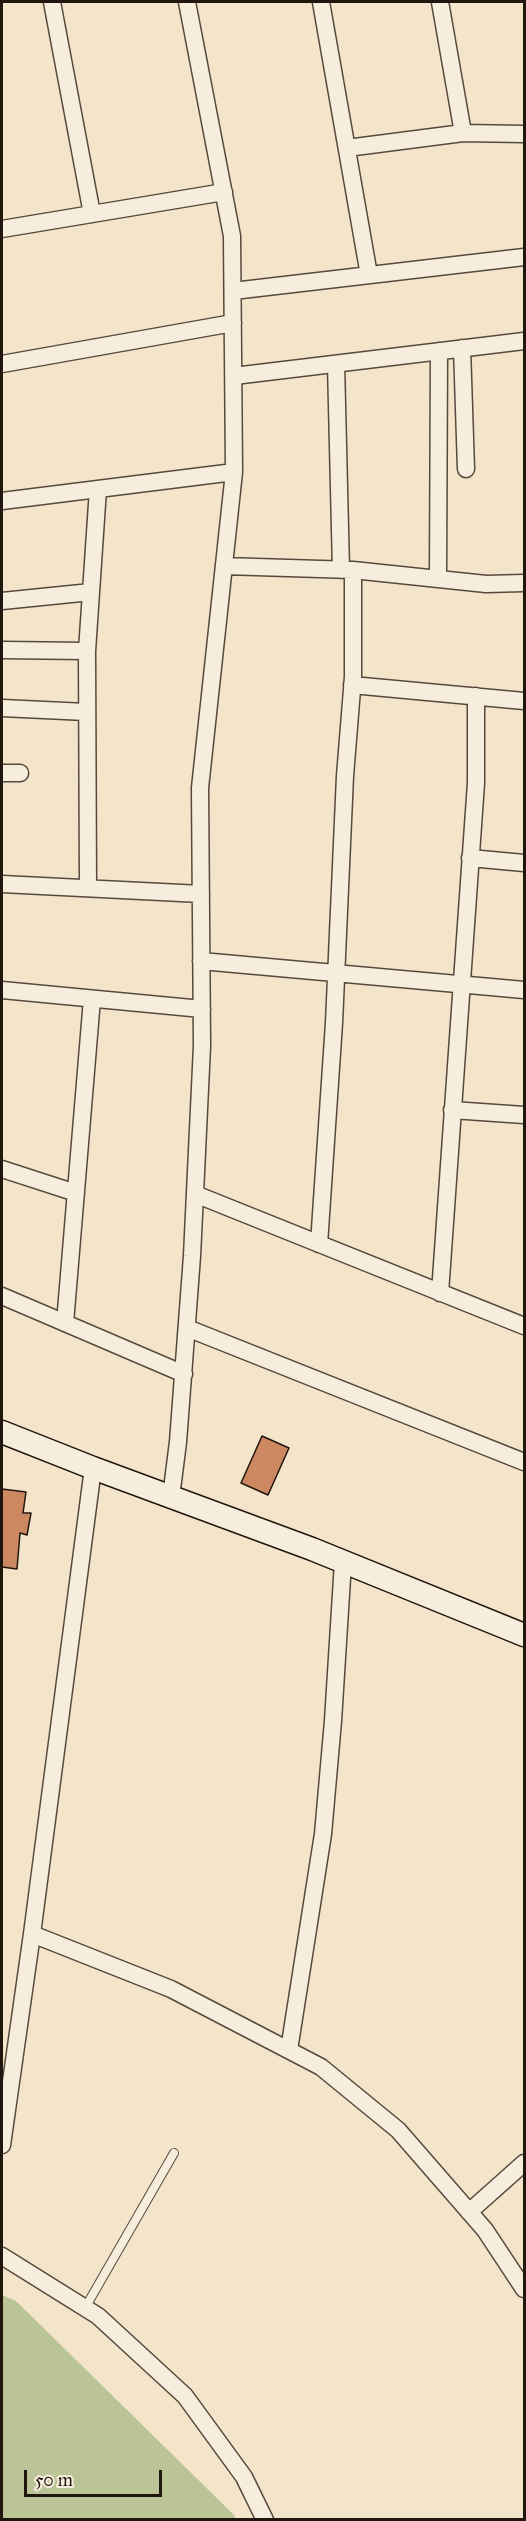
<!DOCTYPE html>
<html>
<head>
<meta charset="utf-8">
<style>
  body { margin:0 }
  #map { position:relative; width:526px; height:2521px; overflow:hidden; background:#f3e4ca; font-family:"IM FELL Great Primer",serif }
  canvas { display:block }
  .frame { position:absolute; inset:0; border:3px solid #20160e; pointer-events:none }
  .scale { position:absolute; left:24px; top:2470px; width:138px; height:27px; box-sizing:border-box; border:3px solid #20160e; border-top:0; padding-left:8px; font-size:18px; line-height:21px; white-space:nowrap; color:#20160e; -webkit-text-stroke:4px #f7eddd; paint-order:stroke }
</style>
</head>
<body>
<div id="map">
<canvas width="526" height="2521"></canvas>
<div class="frame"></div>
<div class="scale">50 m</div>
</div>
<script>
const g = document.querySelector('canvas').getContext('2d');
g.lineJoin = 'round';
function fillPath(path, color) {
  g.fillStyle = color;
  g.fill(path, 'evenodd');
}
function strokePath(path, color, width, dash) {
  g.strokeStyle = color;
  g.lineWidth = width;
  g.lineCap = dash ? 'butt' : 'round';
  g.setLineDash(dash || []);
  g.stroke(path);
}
const green = new Path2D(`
  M2 2295 16 2301 234 2515 236 2519H2Z`);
const building = new Path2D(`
  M262 1436 289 1448 268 1495 241 1483Z
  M2 1489 26 1492 23 1513H31L27 1535 20 1533 17 1569 2 1567Z`);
const lane = new Path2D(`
  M85 2308 174 2153`);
const street = new Path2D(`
  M52 2 92 214
  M321 2 369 275
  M440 2 463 133
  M347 148 463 133 524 134
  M2 229 224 192
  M233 291 524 257
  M462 348 466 469
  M2 364 233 323
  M336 364 341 570
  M234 376 524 341
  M2 501 234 472
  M224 566 353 570 486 584 524 583
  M438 579 439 351
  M2 601 91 592
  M2 650 87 651
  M352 685 524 701
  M2 708 86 712
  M2 773H20
  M470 858 524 863
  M2 884 201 894
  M88 888 87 651 98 489
  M201 961 524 990
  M2 990 202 1009
  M452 1110 524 1115
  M2 1169 76 1193
  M195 1194 524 1326
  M319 1244 334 1023 345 776 353 677V570
  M440 1293 476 783V696
  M2 1296 184 1374
  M65 1323 92 999
  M187 1328 524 1462
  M171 1497 178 1442 192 1256 202 1046 200 788 234 472 232 236 187 2
  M32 1934 171 1989 321 2067 398 2130 485 2230 524 2289
  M289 2050 323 1834 333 1721 343 1562
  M2 2145 32 1934 93 1468
  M469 2212 524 2163
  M2 2256 98 2316 185 2396 244 2477 265 2520`);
const secondary = new Path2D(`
  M2 1432 93 1468 312 1549 524 1635`);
fillPath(green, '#bbc496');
fillPath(building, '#cc8860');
strokePath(building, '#20160e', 1.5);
strokePath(lane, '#554a3d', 10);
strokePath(street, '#554a3d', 19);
strokePath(secondary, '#20160e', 25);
strokePath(lane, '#f7eddd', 8);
strokePath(street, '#f7eddd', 16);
strokePath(secondary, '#f7eddd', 22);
</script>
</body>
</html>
